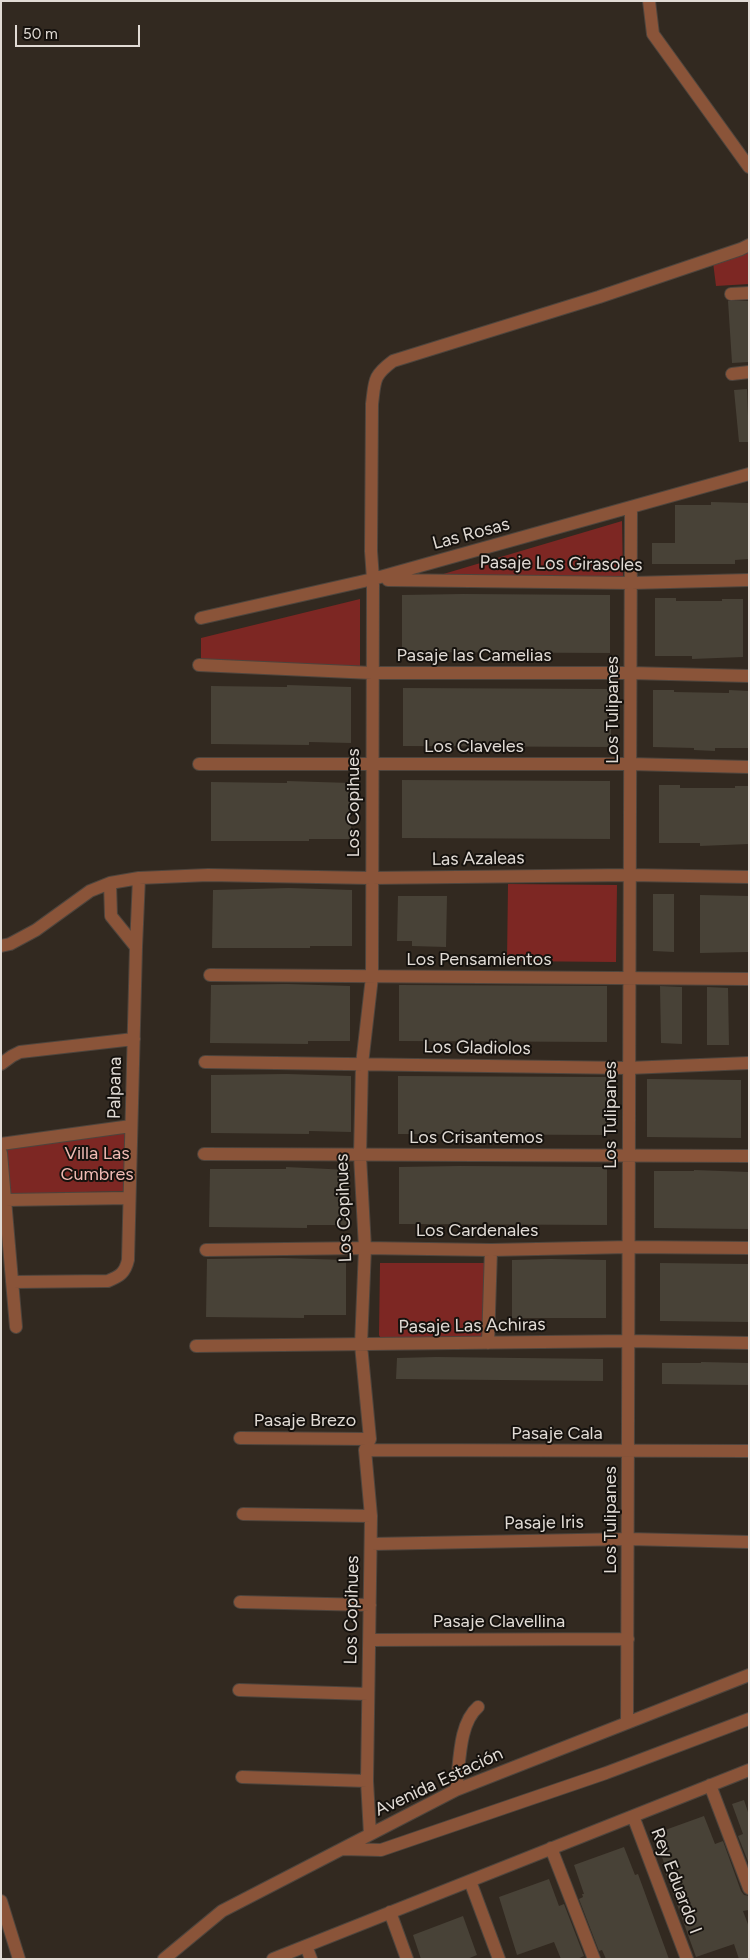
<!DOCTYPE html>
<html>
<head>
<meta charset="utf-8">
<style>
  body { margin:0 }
  #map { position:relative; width:750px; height:1960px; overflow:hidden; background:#322920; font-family:Figtree,sans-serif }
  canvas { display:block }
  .frame { position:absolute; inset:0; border:2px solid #e1dbd5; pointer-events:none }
  .scale { position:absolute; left:15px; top:25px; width:125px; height:22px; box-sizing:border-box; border:2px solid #e1dbd5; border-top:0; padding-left:6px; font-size:15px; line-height:18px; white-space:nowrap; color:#e1dbd5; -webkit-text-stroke:4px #16120e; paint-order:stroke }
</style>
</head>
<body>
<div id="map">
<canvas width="750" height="1960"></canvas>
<div class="frame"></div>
<div class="scale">50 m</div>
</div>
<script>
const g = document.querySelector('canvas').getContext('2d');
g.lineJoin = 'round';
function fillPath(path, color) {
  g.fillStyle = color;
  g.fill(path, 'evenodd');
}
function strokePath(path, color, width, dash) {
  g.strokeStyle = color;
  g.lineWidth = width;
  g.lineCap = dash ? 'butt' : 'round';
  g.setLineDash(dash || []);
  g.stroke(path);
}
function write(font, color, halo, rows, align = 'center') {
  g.font = font + ' Figtree,sans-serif';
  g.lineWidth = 4;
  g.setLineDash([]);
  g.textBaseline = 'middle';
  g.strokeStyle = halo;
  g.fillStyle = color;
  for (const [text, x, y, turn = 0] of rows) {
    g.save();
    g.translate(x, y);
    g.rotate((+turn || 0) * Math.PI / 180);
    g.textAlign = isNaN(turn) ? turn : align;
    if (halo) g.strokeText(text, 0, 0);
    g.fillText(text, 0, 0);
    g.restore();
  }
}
const green = new Path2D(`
  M749 251V284L716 286 713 262Z
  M622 521 623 577 440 575Z
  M360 599V666L201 660V638Z
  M508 884 617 885 616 962 507 961Z
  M125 1132 124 1191 10 1194 7 1149Z
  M380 1263H493L491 1347 382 1341 379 1335Z`);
const building = new Path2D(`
  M728 301H749V362L732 363Z
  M747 389 749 442H739L734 390Z
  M711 502 749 503V559L735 560V564H652V543H675V505H711Z
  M463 594 610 595V653L402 652V595Z
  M655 598H676V601H722V599H743V657L692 659V656H655Z
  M287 685 351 687V743L309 742V745L211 744V686L287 687Z
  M403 688 611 689V747L403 746Z
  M653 690H674V692L729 693V690L749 691V748H715V751L694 750V748L653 747Z
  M402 780 610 781V839L402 838Z
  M287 781 351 783V839H309V841H211V782L287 783Z
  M659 785H680V788H735V786H749V844L700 846V843H659Z
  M289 888 352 890V946H310V948H212L213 890Z
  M653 894H674V952L653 951Z
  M700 895 749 896V952L700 953Z
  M398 896H447L446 947 412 946V941H397Z
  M287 984 350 986V1041H308V1044L210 1043 211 985Z
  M399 985 607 986V1042L399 1041Z
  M660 986 682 987V1044L661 1043Z
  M707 987 728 988 729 1045H707Z
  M287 1074 351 1076V1132L309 1131V1134L211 1133V1075Z
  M398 1076 606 1077V1135L398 1134Z
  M647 1079 741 1080V1138L647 1137Z
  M460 1166 607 1167V1225L399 1224V1167Z
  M286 1167 350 1170 349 1225H307V1228L209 1227 210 1169H286Z
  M694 1170 749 1172V1229L654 1228V1171H694Z
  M282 1258 346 1260V1315H304V1318L206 1317 207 1259Z
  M551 1259 606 1260V1318H512V1260Z
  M660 1263 749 1264V1322L660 1321Z
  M436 1357 603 1359V1381L396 1379 397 1358Z
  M701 1362 749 1363V1385L662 1384V1363H701Z
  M744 1800 749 1815V1864L738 1836 743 1834 732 1804Z
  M704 1816 715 1844 723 1841 741 1891 744 1895 749 1896V1910L743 1911 749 1927V1959H739L734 1944 696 1957 662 1863H664L654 1834Z
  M624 1847 635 1875 638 1874 669 1959H606L602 1950 599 1951 579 1899 583 1897 582 1894H584L574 1865Z
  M549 1879 559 1906 564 1904 584 1956 577 1959H561L554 1942 517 1955 499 1897Z
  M463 1916 477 1955 467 1959H421L413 1935Z`);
const minor = new Path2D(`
  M649 1 653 34 749 167
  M731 294 749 293
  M732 374 749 372
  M388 580 631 583 749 580
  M201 618 373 579 749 474
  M199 665 372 673H630L749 676
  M199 764H630L749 767
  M110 883 111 916 136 947
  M1 946 10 944 36 930 90 891 110 883 139 878 208 875 371 878 629 875 749 877
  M210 975 749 979
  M205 1062 628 1068 749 1063
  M1 1064 12 1056 20 1052 134 1039
  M1 1144 131 1126
  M1 1153 16 1327
  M204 1154 749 1156
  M5 1200 129 1198
  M206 1250 365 1248 491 1250 629 1247 749 1248
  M12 1282 108 1281C120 1276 125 1273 128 1260L136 947 139 878
  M488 1343 491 1250
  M196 1346 629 1341 749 1343
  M240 1438 370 1439
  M365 1450 749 1451
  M243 1514 371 1516
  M371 1544 629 1539 749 1542
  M240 1602 370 1605
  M370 1640 628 1639
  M239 1690 368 1694
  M627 1723 631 508
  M242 1777 367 1781
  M710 1785 749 1888
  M456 1790C460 1765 458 1724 478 1707
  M633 1816 687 1959
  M370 1834 367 1781 371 1516 365 1450 370 1439 361 1345 365 1248 360 1156 362 1064 372 977 373 579 371 551 372 404C375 380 373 376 393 361L599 297 741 249 749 245
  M551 1848 594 1959
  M342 1849 381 1850 606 1773 749 1719
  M470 1881 499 1959
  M1 1901 19 1959
  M390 1912 407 1959
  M306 1946 311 1959
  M164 1959 222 1911 456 1790 749 1675
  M273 1959 749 1770`);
const streetNames = [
  ["Las Rosas",471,534,-15],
  ["Pasaje Los Girasoles",561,564,1],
  ["Pasaje las Camelias",474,656],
  ["Los Tulipanes",613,710,-90],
  ["Los Claveles",474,747],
  ["Los Copihues",354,803,-90],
  ["Las Azaleas",478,859,-1],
  ["Los Pensamientos",479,960],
  ["Los Gladiolos",477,1048,1],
  ["Palpana",115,1088,-89],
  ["Los Tulipanes",611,1115,-90],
  ["Los Crisantemos",476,1138],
  ["Los Copihues",344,1208,-92],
  ["Los Cardenales",477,1231],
  ["Pasaje Las Achiras",472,1326,-1],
  ["Pasaje Brezo",305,1421],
  ["Pasaje Cala",557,1434],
  ["Los Tulipanes",611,1520,-90],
  ["Pasaje Iris",544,1523,-1],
  ["Los Copihues",352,1610,-89],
  ["Pasaje Clavellina",499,1622],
  ["Avenida Estación",439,1782,-25],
  ["Rey Eduardo I",676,1881,69]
];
const parkNames = [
  ["Villa Las",97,1154],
  ["Cumbres",97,1175]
];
fillPath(green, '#7d2723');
fillPath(building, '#484237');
strokePath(minor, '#4e453d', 14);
strokePath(minor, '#8a5439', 12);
write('18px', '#e1dbd5', '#16120e', streetNames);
write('18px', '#f0bbb4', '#16120e', parkNames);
</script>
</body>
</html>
